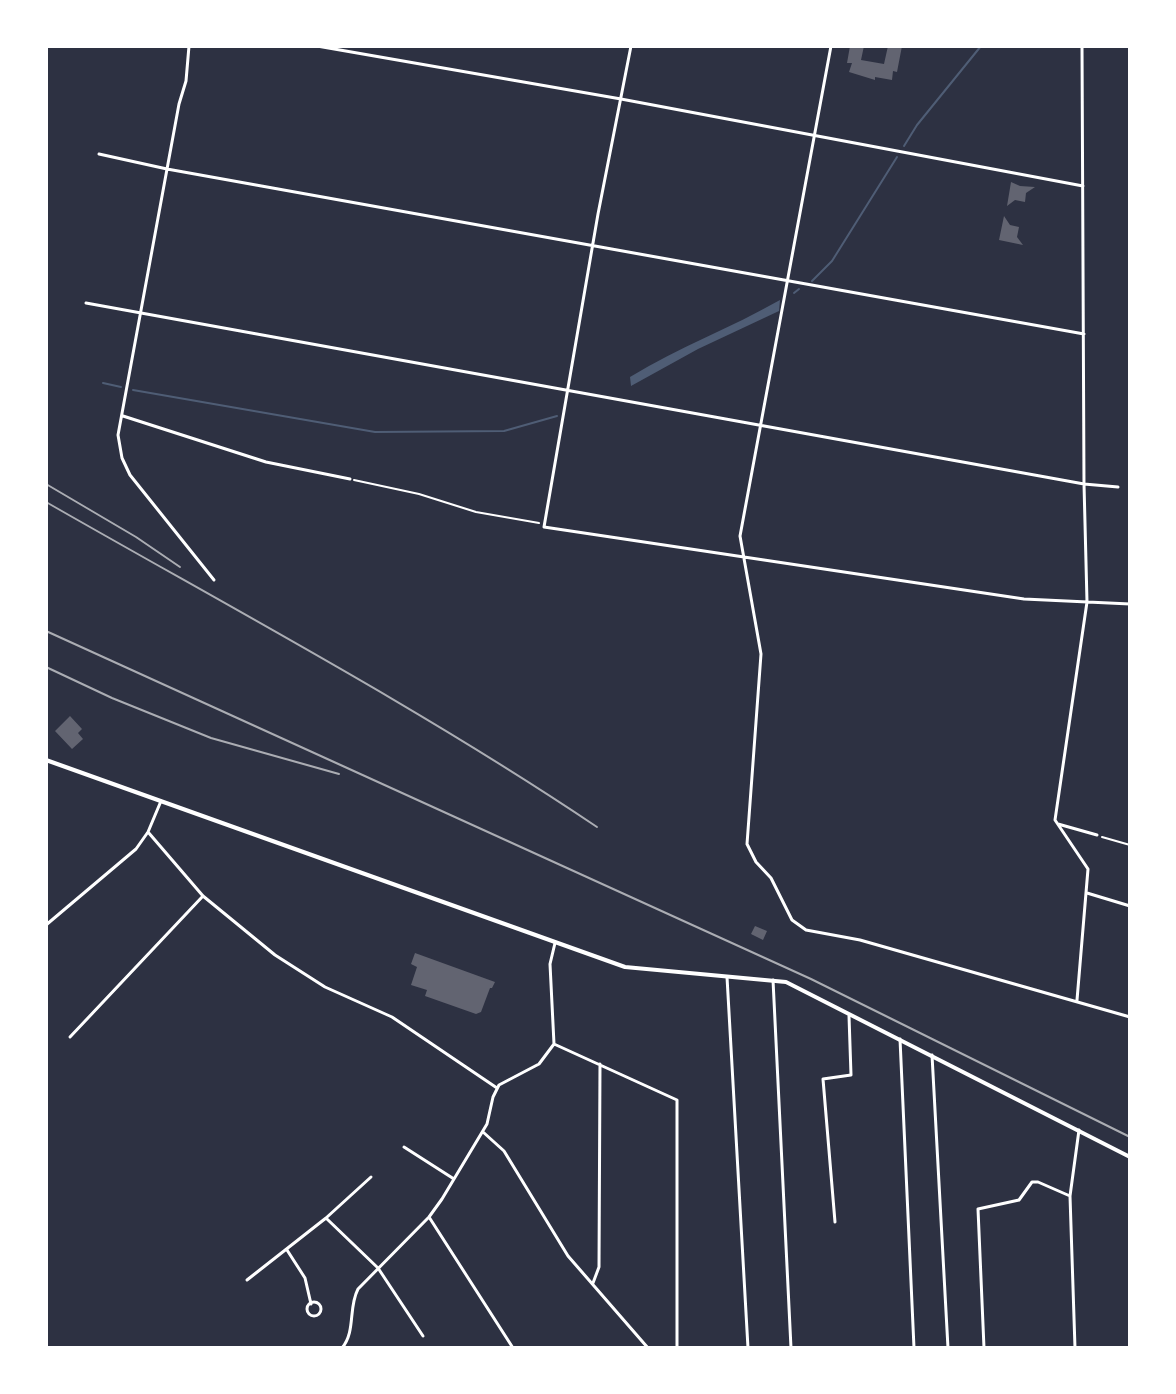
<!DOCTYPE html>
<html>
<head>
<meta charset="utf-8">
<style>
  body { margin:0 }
  #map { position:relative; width:1176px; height:1394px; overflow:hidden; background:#2d3142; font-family:"Noto Sans",sans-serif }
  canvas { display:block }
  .frame { position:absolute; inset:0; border:48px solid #fff; pointer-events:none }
</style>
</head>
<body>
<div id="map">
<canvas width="1176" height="1394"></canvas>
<div class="frame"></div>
</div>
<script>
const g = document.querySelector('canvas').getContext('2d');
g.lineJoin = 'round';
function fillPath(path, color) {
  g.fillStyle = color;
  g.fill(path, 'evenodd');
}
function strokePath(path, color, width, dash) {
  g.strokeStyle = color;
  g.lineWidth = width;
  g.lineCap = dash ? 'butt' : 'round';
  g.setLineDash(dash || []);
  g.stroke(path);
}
const water = new Path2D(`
  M780 300 779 311 698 349 631 386 630 377C679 347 731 328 780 300Z`);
const stream = new Path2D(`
  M904 146 917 125 981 46
  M812 281 832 261 897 157
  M794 293 799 289
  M103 383 121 387
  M133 390 375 432 504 431 557 416`);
const building = new Path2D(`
  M850 46H864L861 60 884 64 888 46H902L897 72 893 71 892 80 875 77V80L849 72 852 63H847Z
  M1011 182 1020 186 1035 187 1026 193 1025 202 1015 200 1007 206Z
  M1004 216 1010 225 1019 227 1017 237 1023 245 999 240Z
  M70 716 82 729 78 733 83 739 72 749 55 731Z
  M755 926 767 931 763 940 751 934Z
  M415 953 495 982 492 988H490L481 1012 476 1014 425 996 427 990 411 985 417 967 411 964Z`);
const path = new Path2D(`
  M354 480 419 494 476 512 539 523
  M1102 837 1130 845`);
const minor = new Path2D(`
  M189 46 186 81 179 104 118 435 122 458 130 475 214 580
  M317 46 621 99 1083 186
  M631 46 598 214 544 527 1024 599 1130 604
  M831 46 740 536 761 654 747 844 756 862 771 878 792 920 806 930 860 940 1130 1017
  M99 154 167 169 1084 334
  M86 303 1084 484 1118 487
  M123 416 266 462 350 479
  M1058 824 1097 835
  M148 832 203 896 275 955 325 987 392 1017 497 1088
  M1087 893 1130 906
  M46 925 136 849 148 832 161 801
  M727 977 748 1348
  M773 980 791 1348
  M1077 1000 1088 869 1055 820 1087 602 1084 484 1082 46
  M70 1037 203 896
  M900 1039 914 1348
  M554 1044 677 1100V1348
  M932 1055 948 1348
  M483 1132 504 1151 568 1256 648 1348
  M404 1147 454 1179
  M429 1217 513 1348
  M327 1219 378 1268 423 1336
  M835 1222 823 1079 851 1075 849 1016
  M287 1250 305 1278 311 1304
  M247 1280 326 1218 371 1177
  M593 1283 599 1267 600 1064
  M307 1309a7 7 0 1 1 14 0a7 7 0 1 1-14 0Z
  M342 1348C356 1331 348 1308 358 1289L429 1217 442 1199 487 1124 493 1097 499 1085 539 1064 554 1044 550 964 555 943
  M984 1348 978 1209 1019 1200 1032 1182H1038L1070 1196
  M1075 1348 1070 1196 1079 1130`);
const tertiary = new Path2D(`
  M46 760 625 967 786 982 1130 1157`);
const rail = new Path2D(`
  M46 484 136 537 180 567
  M46 502C231 608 420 708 597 827
  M46 631 811 979 1130 1137
  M46 667 112 698 211 738 339 774`);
fillPath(water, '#4f5d75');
strokePath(stream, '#4f5d75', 2);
fillPath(building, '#626471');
strokePath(path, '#fff', 2);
strokePath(minor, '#fff', 3);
strokePath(tertiary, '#fff', 4);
strokePath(rail, '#abadb3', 2);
</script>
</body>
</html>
